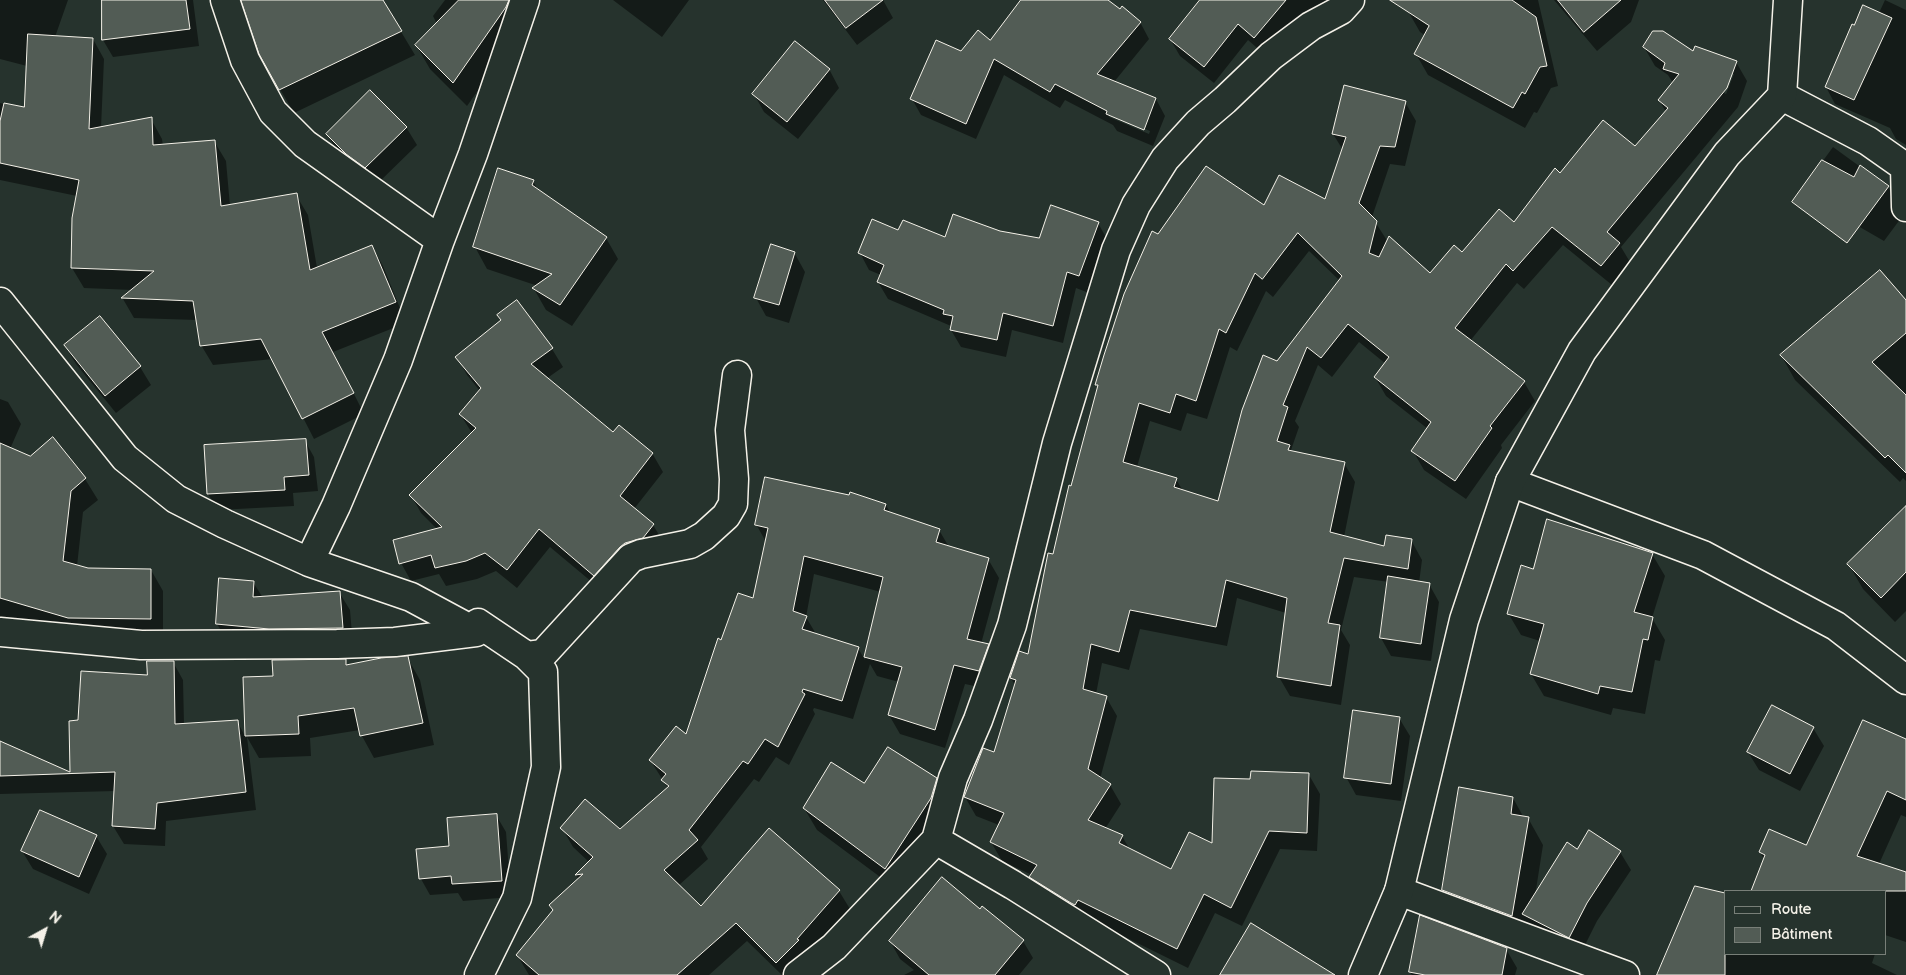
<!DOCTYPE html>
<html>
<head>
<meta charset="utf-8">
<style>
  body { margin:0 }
  #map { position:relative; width:1906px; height:975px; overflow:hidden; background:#26332d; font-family:"Balsamiq Sans",sans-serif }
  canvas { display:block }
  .legend { position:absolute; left:1724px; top:890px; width:162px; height:65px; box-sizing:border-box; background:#26332d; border:1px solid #787f78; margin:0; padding:6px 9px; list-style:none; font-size:15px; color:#f4f1e8 }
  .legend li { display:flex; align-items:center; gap:10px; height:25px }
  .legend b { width:25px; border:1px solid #787f78 }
  .north { position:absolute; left:20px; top:905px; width:50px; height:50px; -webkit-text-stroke:4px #26332d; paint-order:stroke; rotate:39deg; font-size:14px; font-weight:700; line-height:20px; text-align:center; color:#f4f1e8 }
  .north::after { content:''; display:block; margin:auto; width:18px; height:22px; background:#f4f1e8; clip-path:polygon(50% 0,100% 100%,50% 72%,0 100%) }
</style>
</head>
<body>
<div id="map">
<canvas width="1906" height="975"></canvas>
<ul class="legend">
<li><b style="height:6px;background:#26332d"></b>Route</li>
<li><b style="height:14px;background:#525c55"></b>Bâtiment</li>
</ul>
<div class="north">N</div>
</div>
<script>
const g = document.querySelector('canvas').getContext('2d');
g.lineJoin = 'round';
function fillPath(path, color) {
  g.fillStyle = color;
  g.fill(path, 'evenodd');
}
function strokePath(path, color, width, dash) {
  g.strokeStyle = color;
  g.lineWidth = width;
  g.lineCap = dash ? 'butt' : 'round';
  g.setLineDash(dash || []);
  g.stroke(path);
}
const shadow = new Path2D(`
  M0 0H68L55 37 93 39 104 59 101 128 151 119 162 139 163 146 214 141 226 161 230 206 296 195 308 215 317 268 372 246 383 266 406 323 333 352 364 414 314 439 273 359 213 365 201 345 197 320 134 318 123 299 133 290 84 288 72 268 77 196 0 180V103L25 109 27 66 0 59Z
  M103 0H193L199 46 113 57 103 40Z
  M242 0H382L415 55 294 113 280 89Z
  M445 0H524L520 31 467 106 430 69 416 45 437 24 433 16Z
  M613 0H689L662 37Z
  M823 0H883L893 18 857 45Z
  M1023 0H1106L1140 22 1149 39 1114 82 1156 99 1165 116 1153 146 1117 131 1113 125 1065 100 1060 108 1004 75 976 139 921 115 912 99 961 53 990 42ZM1109 114 1150 131 1149 134 1109 117Z
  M1201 0H1336L1264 54 1248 40 1214 83 1180 56 1170 39Z
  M1415 0H1538L1558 86 1551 88 1537 113 1534 112 1525 128 1428 75 1416 54 1426 36 1420 32 1408 11Z
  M1554 0H1639L1631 22 1597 51Z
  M1885 0 1906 10V145L1896 139 1890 128 1835 104 1826 87 1854 26 1879 13Z
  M1644 47 1694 53 1736 62 1747 81 1738 107 1621 247 1630 262 1612 285 1563 245 1524 289 1517 283 1470 341 1524 382 1535 401 1501 445 1502 448 1466 499 1424 470 1413 451 1428 429 1386 396 1375 377 1386 364 1359 342 1332 377 1318 365 1295 421 1299 427 1291 450 1292 453 1344 463 1355 482 1344 537 1385 547 1411 540 1422 560 1419 583 1429 584 1439 602 1431 661 1391 656 1381 638 1389 582 1354 577 1341 630 1350 645 1341 705 1290 696 1279 677 1286 613 1237 598 1227 646 1140 629 1129 670 1102 663 1096 694 1106 697 1117 716 1100 779 1110 785 1121 804 1105 829 1122 836 1130 850 1171 870 1213 845 1252 781 1309 775 1320 794 1317 851 1280 849 1242 926 1215 913 1188 968 1042 896 1031 877 1032 875 1002 861 991 842 999 825 976 816 965 797 994 753 1015 686 1011 678 1029 655 1054 555 1099 388 1097 385 1159 236 1264 207 1326 201 1343 150 1333 134 1405 102 1416 121 1405 166 1390 164 1372 217 1388 242 1430 275 1463 253 1514 223 1561 174 1636 148 1666 112 1659 100 1673 83 1668 75 1655 66ZM1731 74H1734L1726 94 1724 93ZM1309 251 1340 281 1278 362 1219 503 1183 491 1176 479 1137 467 1150 421 1181 431 1187 413 1207 419 1230 347 1237 351 1266 291 1273 297Z
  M829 69 839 88 798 139 764 112 754 94Z
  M406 127 417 145 376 185 338 152 327 134Z
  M1833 147 1888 187 1904 214 1884 241 1825 207 1809 180Z
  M533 181 539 192 606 238 618 259 572 326 546 310 534 289 538 286 487 269 475 247Z
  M1098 223 1108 241 1089 293 1076 288 1063 343 1012 330 1006 357 961 347 951 330V326L888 299 878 282 881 275 869 270 860 253 899 232 946 239 979 229 1040 240Z
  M771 246 795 254 805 272 789 323 766 316 756 298Z
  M1906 302V481L1903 478 1900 482 1795 380 1781 355Z
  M99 318 140 367 151 385 116 413 76 364 65 346Z
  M552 349 563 367 546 379 613 434 652 453 663 472 634 509 653 525 664 543 605 593 550 547 517 588 496 571 477 579 446 586 439 574 411 581 401 563 438 530 421 513 411 495 472 433 460 414 480 391 467 375 457 357Z
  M0 399 8 402 21 424 10 449 30 457 53 438 85 479 98 500 83 512 77 566 88 569 151 570 163 591V640L81 639 10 618V622L0 621Z
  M305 441 314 457 318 491 293 493 294 506 218 510 208 494Z
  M886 505 891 514 939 530 949 547 988 559 999 578 981 644 988 645 999 664 989 689 965 684 945 748 900 734 889 715 899 682 877 676 870 664 853 719 814 708 813 710 815 714 789 765 776 757 759 782 754 779 701 847 708 859 678 886 701 908 839 891 850 909 794 975H782L747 941 709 975H529L517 955 554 911 550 905 579 880 576 875 589 862 573 847 562 828 620 831 668 788 650 760 686 736 721 642 754 600 766 542 756 524ZM814 574 881 592 865 660 858 648 816 634 806 617Z
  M1906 508V611L1895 622 1863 589 1849 565Z
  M1652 554 1665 576 1652 618 1665 640 1660 661 1655 660 1645 714 1613 708 1611 715 1544 696 1531 674 1540 641 1521 635 1508 613 1534 570Z
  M253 582 263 598 339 592 350 610 353 646 228 642 217 624Z
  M407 657 420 680 434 745 374 758 362 736 360 730 310 738 311 756 259 758 247 737 256 810 166 821 165 846 124 844 113 826 116 791 0 794V743L72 774 70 722H80L148 676 173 662 183 680 184 724 237 721 246 738 244 679 275 677 345 661 348 666Z
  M1399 718 1410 736 1401 801 1356 795 1346 777Z
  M1813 728 1824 746 1800 791 1759 770 1748 752Z
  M1906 741V817L1901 815 1879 864 1905 873 1906 872V942L1885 935V891H1753L1764 859 1760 852 1807 846Z
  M936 779 949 802 899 891 817 830 804 808 865 785Z
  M1513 798 1524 818H1528L1543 845 1535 896 1578 850 1620 852 1631 870 1597 921 1580 955 1459 917 1443 890Z
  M496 815 506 832 511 897 463 901 458 893 430 895 421 879 450 848Z
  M96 836 107 854 89 894 33 869 22 851Z
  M980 911 1023 941 1033 958 1019 975H904L914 970 900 959 890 941Z
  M1506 949 1517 968 1515 975H1412L1410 972Z
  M1725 954H1875L1872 963 1897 975H1658Z`);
const building = new Path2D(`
  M102 0H186L190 29 102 40Z
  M241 0H383L402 31 279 90 259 54Z
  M459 0H509L506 7 453 83 415 45Z
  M825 0H883L846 28Z
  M1021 0H1108L1120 9 1122 6 1141 22 1097 74 1156 98 1144 130 1106 114 1107 111 1055 84 1050 92 994 59 966 124 910 99 936 40 961 51 978 30 990 40Z
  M1200 0H1286L1254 38 1238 24 1204 67 1169 39Z
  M1390 0H1512L1536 17 1547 66 1540 67 1525 94 1522 92 1513 108 1414 54 1429 26Z
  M1558 0H1621L1584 32Z
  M1863 5 1892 18 1854 100 1825 87 1852 24 1854 25Z
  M1653 31H1663L1693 51 1695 46 1737 61 1727 88 1607 232 1620 243 1601 266 1552 227 1513 271 1506 264 1455 328 1525 381 1490 426 1492 428 1455 481 1411 451 1431 422 1374 377 1389 357 1348 324 1321 358 1307 347 1283 405 1288 407 1277 441 1290 445 1288 450 1345 462 1330 532 1384 546 1386 535 1412 539 1408 569 1344 558 1328 623 1340 625 1331 686 1277 677 1287 598 1226 580 1216 627 1130 610 1119 652 1091 644 1083 689 1107 696 1088 769 1111 784 1088 820 1123 835 1119 843 1171 869 1189 832 1212 843 1214 778 1250 779 1251 771 1309 773 1307 833 1269 831 1231 908 1204 894 1177 949 1078 900 1075 905 1071 903 1029 877 1037 865 990 842 1004 813 964 797 983 748 994 752 1016 680 1010 678 1019 651 1028 654 1048 553 1053 554 1069 485 1071 486 1098 385H1095L1104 355 1124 294 1152 231 1158 234 1206 166 1264 205 1279 175 1325 199 1346 137 1332 134 1344 85 1406 101 1395 147 1380 146 1359 203 1377 221 1369 253 1379 257 1389 236 1430 273 1454 245 1462 252 1499 209 1514 222 1555 168 1560 173 1603 120 1635 146 1668 108 1658 100 1679 74 1663 69 1665 63 1643 47ZM1298 233 1342 276 1277 361 1263 355 1242 410 1218 501 1174 487 1177 478 1123 462 1139 403 1170 413 1176 394 1196 401 1219 329 1226 333 1255 273 1262 279Z
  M28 34 93 38 89 129 152 117 153 145 215 140 221 206 297 193 310 270 372 245 396 302 322 332 354 393 302 419 261 339 200 346 193 301 121 298 154 271 71 268 72 218 79 180 0 163V121L4 103 24 107Z
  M795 41 830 69 787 122 752 94Z
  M370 90 407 127 365 168 346 154 326 134Z
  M1822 160 1854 177 1860 165 1889 186 1847 243 1792 202Z
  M498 168 534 180 532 185 607 237 560 305 532 288 552 274 473 247Z
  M1051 205 1099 222 1079 276 1067 272 1053 326 1003 313 997 340 950 330 953 316 943 314 944 310 877 282 884 265 858 253 872 219 898 230 903 220 945 237 953 214 1000 231 1039 238Z
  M771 244 795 252 779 305 754 298Z
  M1880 270 1906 300V333L1872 362 1906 395V473L1888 455 1885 458 1780 355Z
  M517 300 553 348 531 364 613 432 619 425 653 453 620 496 654 524 643 538 625 543 620 547 594 576 539 529 507 570 485 553 466 561 435 568 431 555 399 564 393 540 442 527 409 495 476 428 459 414 481 388 455 357 501 320 497 315Z
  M100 316 141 366 105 396 64 345Z
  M53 437 86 478 71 491 63 561 88 568 151 569V619L68 618 0 598V443L30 456Z
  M306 439 309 475 284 477 285 490 207 494 204 445Z
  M765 477 849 495 850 492 886 504 884 510 940 529 936 542 989 558 967 639 989 644 979 671 954 665 935 730 888 715 902 667 864 657 883 577 804 556 793 611 807 616 802 629 859 647 842 701 803 689 802 692 805 694 778 747 765 739 748 764 743 761 689 830 698 840 664 870 701 906 769 828 840 890 797 939 799 940 776 963 736 923 677 975H539L516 955 553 910 549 905 583 874 575 875 593 857 560 828 585 799 620 829 669 786 661 780 666 774 649 760 676 726 686 734 718 638 721 640 738 593 753 598 768 528 755 525Z
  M1906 506V572L1881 598 1847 564Z
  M1547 519 1653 553 1634 612 1653 617 1648 640 1643 639 1632 692 1600 686 1598 694 1530 674 1544 624 1507 614 1521 565 1533 569Z
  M1388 576 1430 583 1421 644 1380 638Z
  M219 578 254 581 253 597 340 591 343 628 269 629 216 624Z
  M408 656 423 723 360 736 354 708 298 716 299 734 245 736 243 677 273 676 272 660 346 659V665L381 658Z
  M147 661H174L175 724 238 720 246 792 157 803 155 829 112 826 115 772 0 776V741L70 772 69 721 78 720 81 671 147 675Z
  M1772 705 1814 727 1790 774 1747 752Z
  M1353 710 1400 717 1391 784 1344 778Z
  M1863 720 1906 739V800L1887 791 1857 856 1906 872V891H1751L1765 855 1759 852 1769 829 1806 845Z
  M888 747 937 778 931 798 885 869 803 808 831 762 864 783Z
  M1459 787 1513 797 1511 814 1529 817 1512 916 1442 890Z
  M40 810 97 835 79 877 21 851Z
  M497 814 502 881 452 884 451 876 419 879 416 849 449 846 447 818Z
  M1589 830 1621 851 1587 903 1569 938 1522 914 1567 842 1577 849Z
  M942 877 980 909 982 906 1024 940 995 975H929L889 941Z
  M1695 886 1725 893V975H1657Z
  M1420 915 1507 948 1502 975H1425L1409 972Z
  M1251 923 1335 975H1220Z`);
const street = new Path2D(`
  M225 0 245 60 273 112 305 144 440 240
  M1782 96 1868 141 1905 167 1906 207
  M0 302 125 458 176 499 225 524 309 562 411 597 476 632 478 623 527 656 543 672 546 767 517 898 479 975
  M1510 482 1703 555 1836 626 1906 680
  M309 562 336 506 398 360 440 240 473 154 525 0
  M0 632 141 645 337 644 395 642 476 632
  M527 656 543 654 631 558 641 554 690 544 704 536 726 516 733 504 734 479 730 430 737 375
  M1399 891 1625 975
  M798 975 834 947 936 840
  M1156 975 1013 885 936 840 953 778 978 720 1012 625 1057 443 1116 250 1136 205 1165 159 1198 123 1225 100 1271 56 1311 26 1341 10 1350 0`);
const secondary = new Path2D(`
  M1363 975 1399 891 1464 620 1510 482 1582 351 1727 154 1782 96 1788 0`);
fillPath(shadow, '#0007');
fillPath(building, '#525c55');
strokePath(building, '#f4f1e8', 1);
strokePath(street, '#f4f1e8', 31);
strokePath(secondary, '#f4f1e8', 31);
strokePath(street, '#26332d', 28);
strokePath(secondary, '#26332d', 28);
</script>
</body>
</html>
